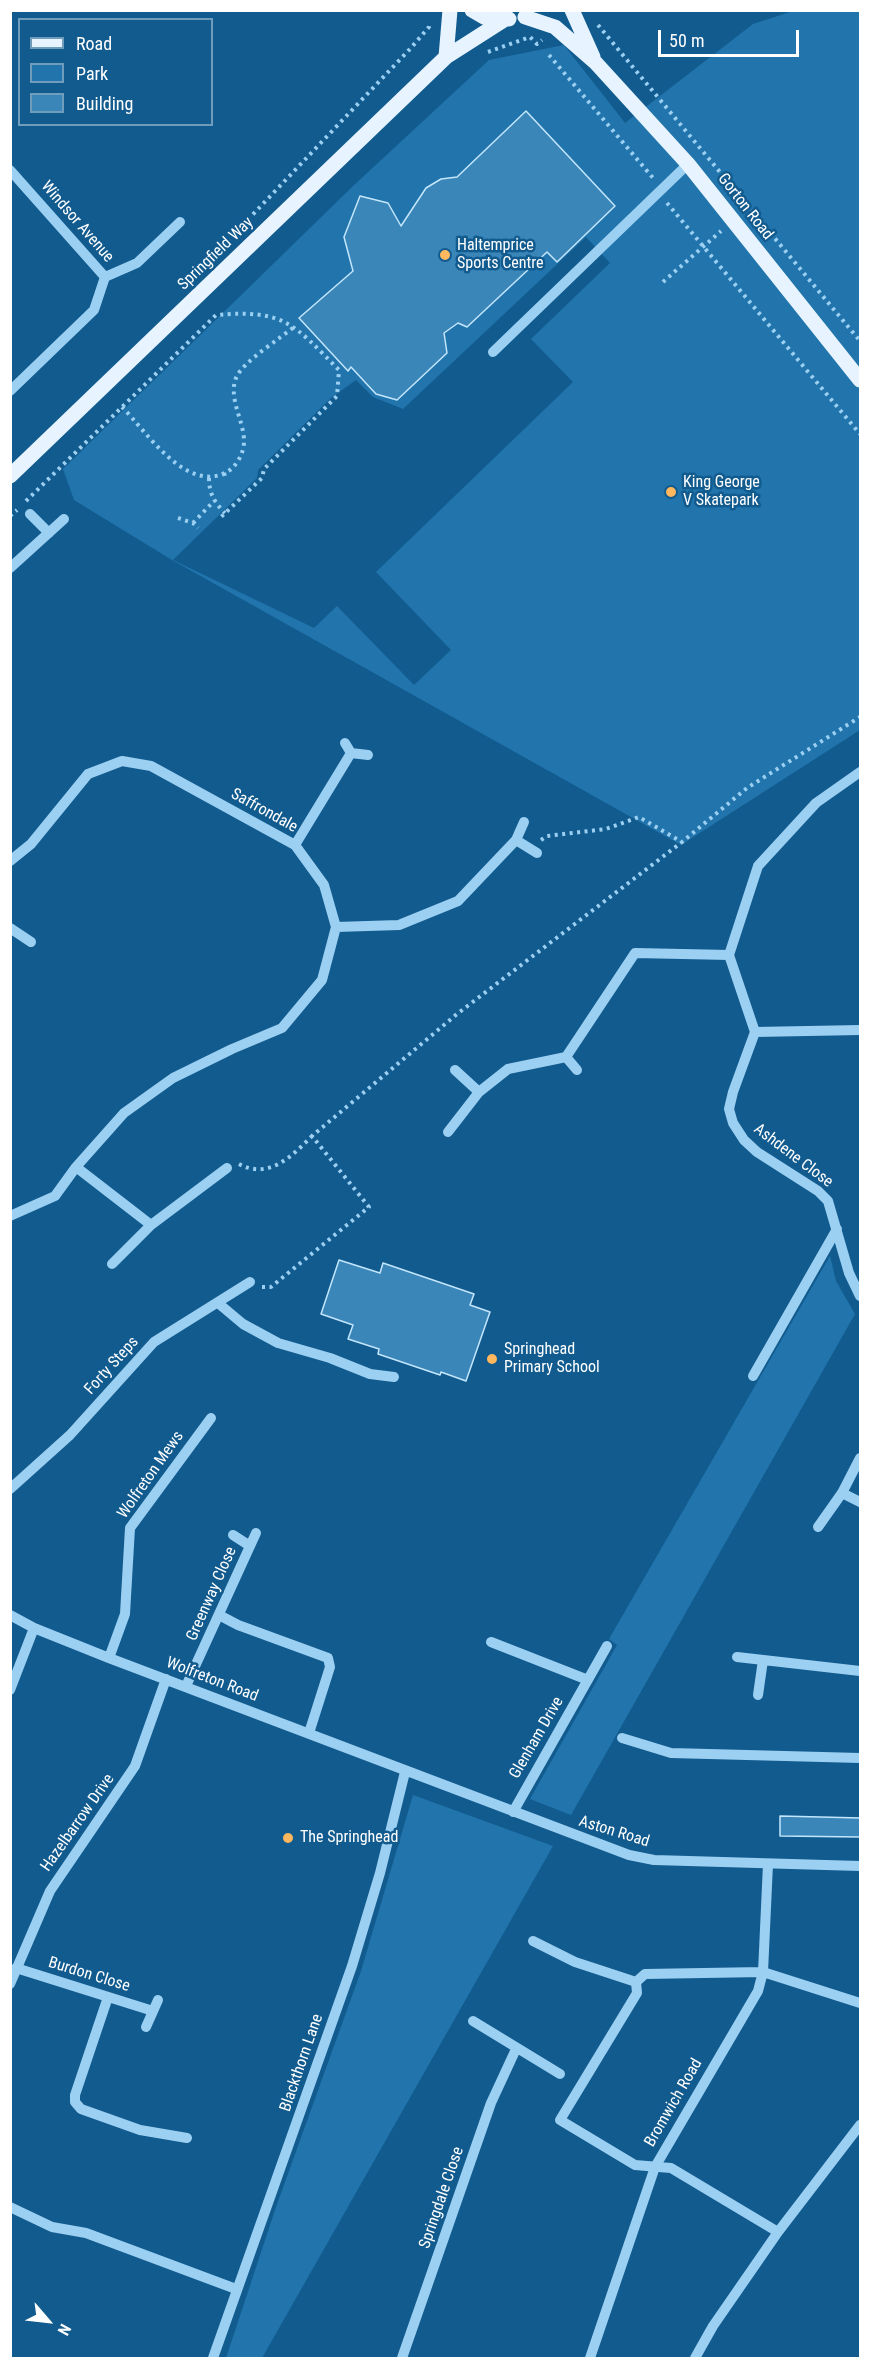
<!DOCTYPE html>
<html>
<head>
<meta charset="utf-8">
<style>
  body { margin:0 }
  #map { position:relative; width:871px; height:2369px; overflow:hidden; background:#125b8f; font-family:"Roboto Condensed",sans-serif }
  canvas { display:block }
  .frame { position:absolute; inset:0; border:12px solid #fff; pointer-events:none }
  .legend { position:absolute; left:18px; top:18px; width:195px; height:108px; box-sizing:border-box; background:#125b8f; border:2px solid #719dbc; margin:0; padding:8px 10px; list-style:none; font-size:18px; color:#fff }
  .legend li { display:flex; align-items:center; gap:12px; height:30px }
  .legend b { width:30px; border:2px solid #719dbc }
  .north { position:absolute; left:18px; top:2291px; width:60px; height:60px; -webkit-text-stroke:4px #125b8f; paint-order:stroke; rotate:118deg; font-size:16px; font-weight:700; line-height:24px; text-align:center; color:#fff }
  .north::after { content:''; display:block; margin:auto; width:21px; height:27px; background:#fff; clip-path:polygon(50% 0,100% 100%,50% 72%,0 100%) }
  .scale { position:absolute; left:658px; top:30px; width:141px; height:27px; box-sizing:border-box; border:3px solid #fff; border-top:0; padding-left:8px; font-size:18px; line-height:21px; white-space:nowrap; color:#fff; -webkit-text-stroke:4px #125b8f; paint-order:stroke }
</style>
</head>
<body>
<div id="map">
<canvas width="871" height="2369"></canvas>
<div class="frame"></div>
<ul class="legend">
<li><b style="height:8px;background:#e7f4ff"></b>Road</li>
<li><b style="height:16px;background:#2175ac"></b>Park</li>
<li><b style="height:16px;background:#3b86b8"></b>Building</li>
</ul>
<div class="north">N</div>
<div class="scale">50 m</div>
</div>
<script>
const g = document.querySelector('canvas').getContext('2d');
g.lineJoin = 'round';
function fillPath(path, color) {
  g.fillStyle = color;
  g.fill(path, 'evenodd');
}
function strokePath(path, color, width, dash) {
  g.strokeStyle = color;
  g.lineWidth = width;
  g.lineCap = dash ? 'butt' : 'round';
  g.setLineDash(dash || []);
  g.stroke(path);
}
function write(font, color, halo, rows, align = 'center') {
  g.font = font + ' "Roboto Condensed",sans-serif';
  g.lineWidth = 5;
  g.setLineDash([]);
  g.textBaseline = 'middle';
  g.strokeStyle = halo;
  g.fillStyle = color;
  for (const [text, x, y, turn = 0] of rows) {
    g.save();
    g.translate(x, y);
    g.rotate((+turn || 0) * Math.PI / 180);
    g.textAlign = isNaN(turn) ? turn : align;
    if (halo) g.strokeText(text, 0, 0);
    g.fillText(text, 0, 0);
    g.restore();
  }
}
const green = new Path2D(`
  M793 11H860V730L681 845 172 560 74 500 63 469 352 187 489 60 564 45 625 123 753 24ZM586 237 610 263 531 339 573 382 376 572 451 650 414 685 337 606 314 628 173 560 257 478 258 470 331 398 356 380 373 397 403 409Z
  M830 1256 836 1281 855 1314 571 1815 530 1799 617 1645 609 1639Z
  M413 1795 553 1846 262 2358H226L276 2207 361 1971Z`);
const building = new Path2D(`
  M526 111 615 206 557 262 547 252 467 327 458 323 444 333 447 353 397 400 376 394 351 367 348 371 299 318 353 271 344 237 360 196 388 203 401 226 426 188 441 179 457 177Z
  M339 1260 380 1273 383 1263 474 1294 470 1305 490 1312 466 1381 441 1372 440 1375 378 1354 379 1349 348 1339 353 1325 321 1314Z
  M780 1816 861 1818V1837L780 1836Z`);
const path = new Path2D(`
  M598 25 860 341
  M488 52 530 37 537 44 542 40
  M549 55 653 178
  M667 203 860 434
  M222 247 410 49 429 27 430 22
  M663 282 721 231
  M122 407C147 432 186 494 227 472 237 466 244 453 244 441 244 421 228 398 236 378 243 361 280 339 295 326
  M224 473 226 479
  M209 478C209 493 214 502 225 513
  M26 501 216 315C285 309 293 324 339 370L337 396 264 469 262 478 220 518
  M10 516 17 510
  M178 518 193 523 198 528
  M193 523 214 501
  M541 840 547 836 606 829 639 817 682 842 747 788 860 717
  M239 1164C269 1180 292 1156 312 1136
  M262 1287H271L369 1207 312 1136 457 1014 682 842`);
const minor = new Path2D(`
  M10 170 105 277 137 263 180 222
  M493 352 688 164
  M10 391 94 310 105 277
  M30 514 49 533
  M10 568 64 519
  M345 743 351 753 368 755
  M860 772 816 803 758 866 729 955 755 1032 733 1092 729 1109 733 1123 744 1140 757 1152 818 1191 828 1201 849 1273 860 1296
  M516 840 537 853
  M295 845 351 753
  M10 861 31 844 88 774 122 761 151 766 295 845 324 885 336 927 322 980 282 1028 232 1049 173 1078 124 1113 76 1167 55 1196 10 1216
  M336 927 399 925 458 901 516 840 524 822
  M10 928 31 942
  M755 1032 860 1030
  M566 1057 577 1070
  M455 1070 479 1092
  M448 1132 479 1092 508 1069 566 1057 635 953 729 955
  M76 1167 151 1225
  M112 1264 151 1225 227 1168
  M218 1303 243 1324 278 1343 330 1358 370 1374 394 1377
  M753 1376 837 1229
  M10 1489 70 1435 154 1342 250 1282
  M842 1493 860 1502
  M818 1527 842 1493 860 1458
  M233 1535 250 1546
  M10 1615 34 1628 109 1658 629 1855 654 1860 860 1866
  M219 1615 238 1625 328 1658 330 1667 309 1733
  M491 1642 588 1680
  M737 1657 860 1671
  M109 1658 125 1614 130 1528 211 1418
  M186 1686 256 1533
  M10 1690 34 1628
  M758 1695 763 1660
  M622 1738 671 1753 860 1758
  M513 1812 607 1646
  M533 1941 575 1962 636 1982
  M16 1968 153 2011
  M636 1982 637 1993 560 2120 635 2165 671 2168 778 2232
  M636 1982 645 1974 763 1972 860 2003
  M10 1984 50 1891 135 1766 166 1679
  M108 1997 75 2095V2102L81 2109 140 2130 187 2138
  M473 2021 560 2074
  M146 2027 158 2000
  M10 2207 52 2227 86 2233 236 2289
  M213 2358 352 1966 380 1873 405 1772
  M402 2358 491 2103 516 2049
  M590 2358 655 2167 758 1991 763 1972 768 1864
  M695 2358 713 2326 778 2232 860 2125`);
const major = new Path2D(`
  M472 10 484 17 509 19
  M572 10 593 57
  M525 17 555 27 595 62 688 164 860 380
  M446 57 450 10
  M10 476 446 57 504 20`);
const markers = [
  [445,255,6,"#ffb85d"],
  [671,492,6,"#ffb85d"],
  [492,1359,6,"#ffb85d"],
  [288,1838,6,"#ffb85d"]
];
const streetNames = [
  ["Gorton Road",745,207,52],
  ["Windsor Avenue",77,222,49],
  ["Springfield Way",216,254,-44],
  ["Saffrondale",264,811,29],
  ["Ashdene Close",793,1156,37],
  ["Forty Steps",112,1366,-48],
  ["Wolfreton Mews",151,1475,-55],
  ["Greenway Close",212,1594,-66],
  ["Wolfreton Road",212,1680,21],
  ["Glenham Drive",537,1738,-60],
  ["Hazelbarrow Drive",78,1823,-55],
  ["Aston Road",614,1832,17],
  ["Burdon Close",89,1975,17],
  ["Blackthorn Lane",302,2063,-71],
  ["Bromwich Road",674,2103,-60],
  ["Springdale Close",442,2198,-71]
];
const poiNames = [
  ["Haltemprice",457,246],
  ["Sports Centre",457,264],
  ["King George",683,483],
  ["V Skatepark",683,501],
  ["Springhead",504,1350],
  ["Primary School",504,1368],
  ["The Springhead",300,1838]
];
fillPath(green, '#2175ac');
fillPath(building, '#3b86b8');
strokePath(building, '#c3e6fd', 1.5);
strokePath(path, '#9cd0f2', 4, [3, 4.5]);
strokePath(minor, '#9cd0f2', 10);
strokePath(major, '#e7f4ff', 15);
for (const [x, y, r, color] of markers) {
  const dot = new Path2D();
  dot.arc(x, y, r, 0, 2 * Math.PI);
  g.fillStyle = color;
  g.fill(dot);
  strokePath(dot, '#125b8f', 2);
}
write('16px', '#fff', '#125b8f', streetNames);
write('16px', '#fff', '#125b8f', poiNames, 'left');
</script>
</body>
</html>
